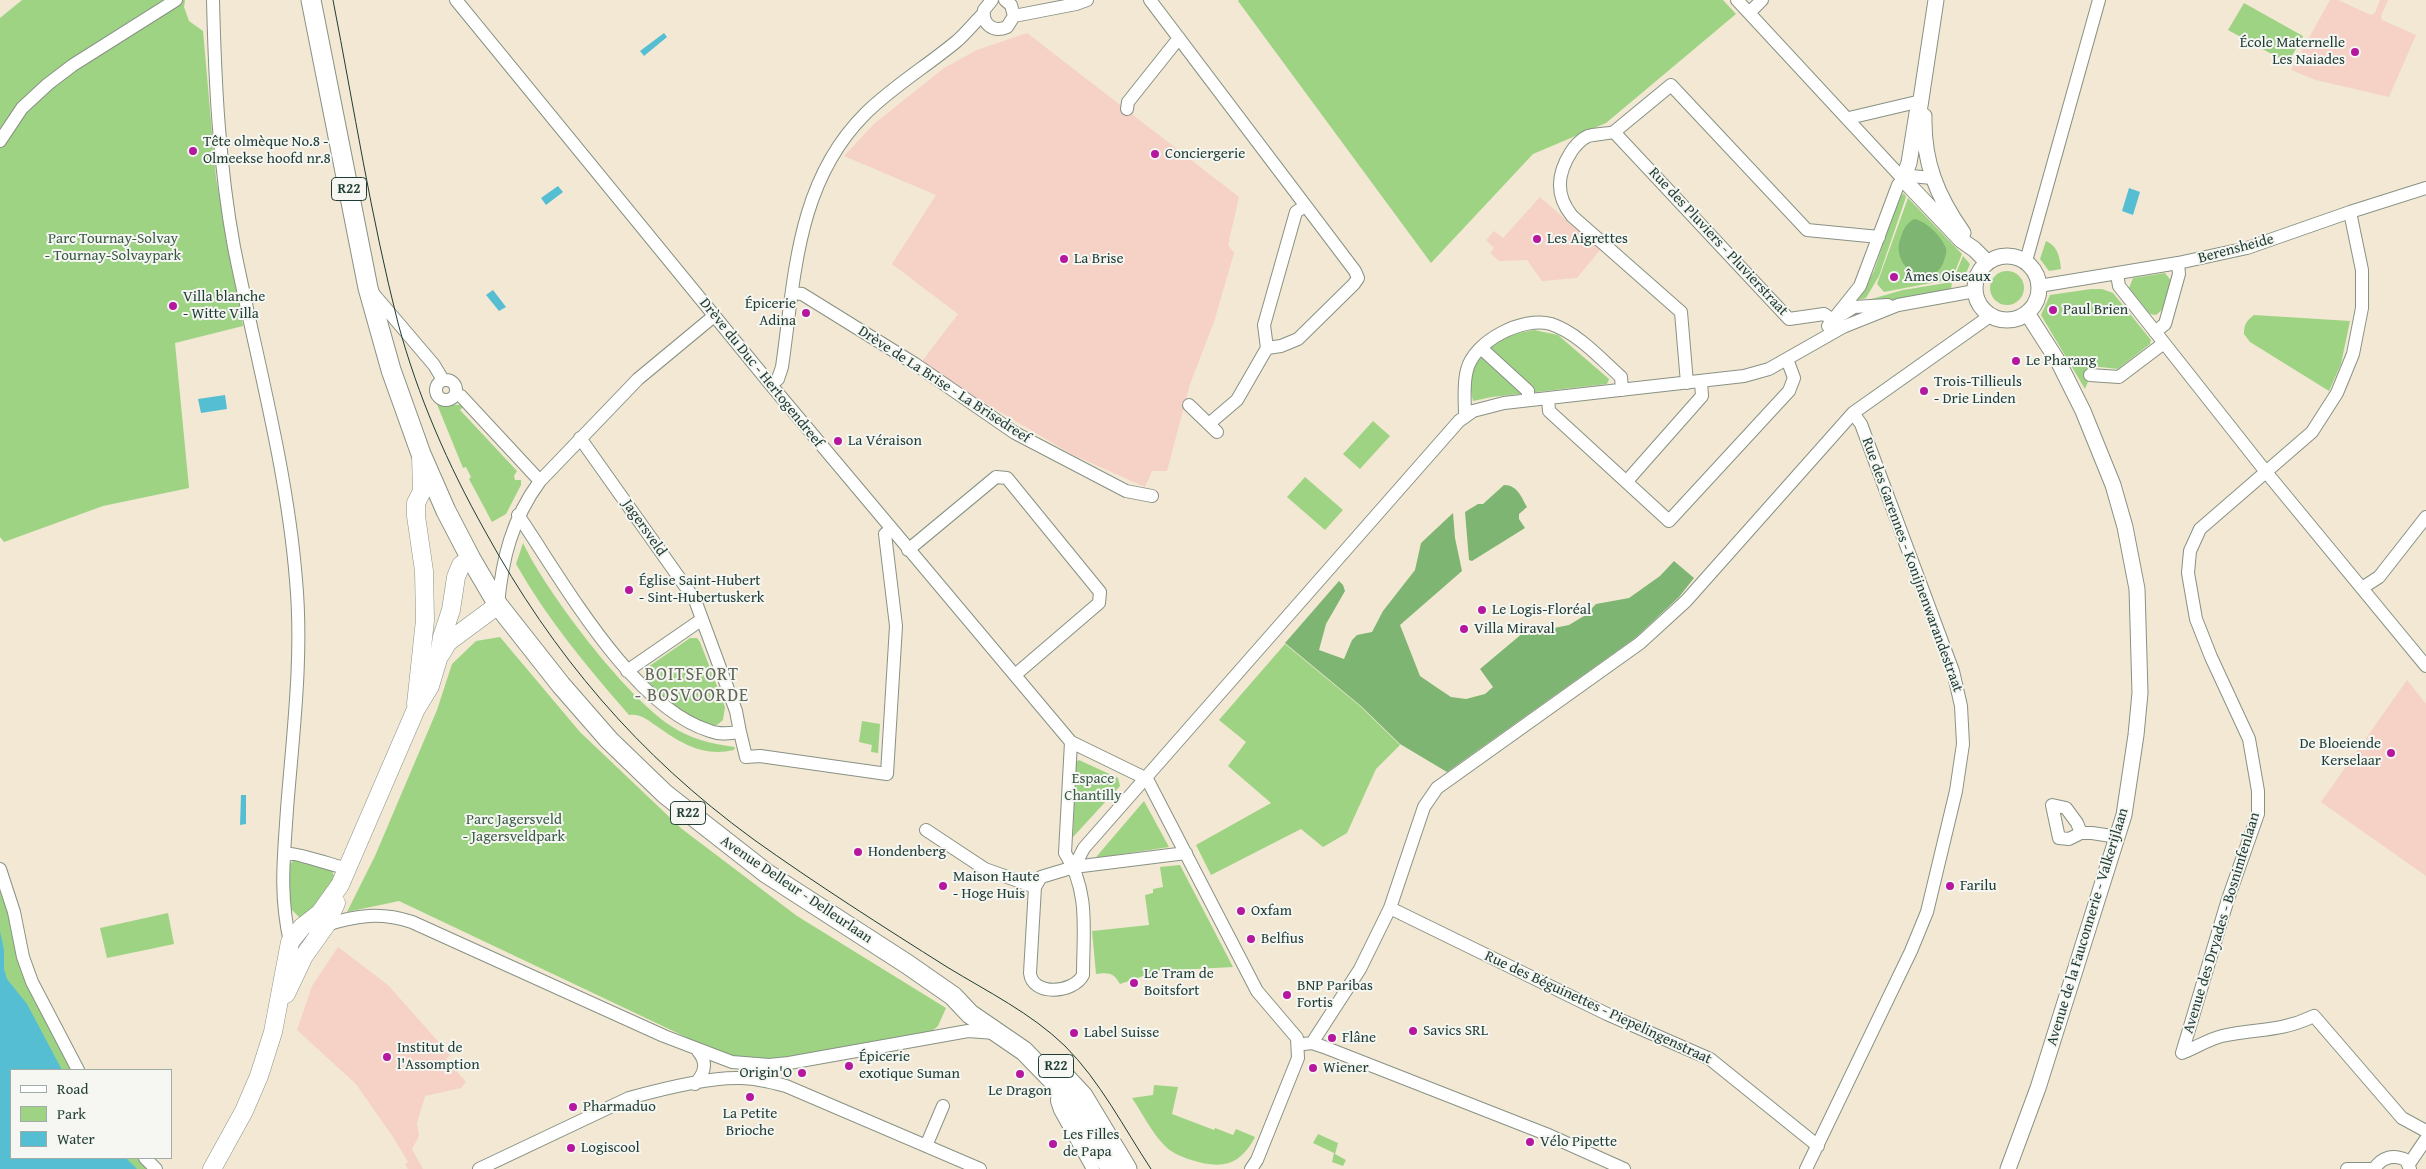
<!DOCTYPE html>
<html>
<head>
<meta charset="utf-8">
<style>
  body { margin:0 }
  #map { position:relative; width:2426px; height:1169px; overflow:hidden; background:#f2e8d3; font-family:"Gentium Book Plus",serif }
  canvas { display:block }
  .legend { position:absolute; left:10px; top:1069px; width:162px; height:90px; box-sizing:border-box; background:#f6f6f2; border:1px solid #a0aca6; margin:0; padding:6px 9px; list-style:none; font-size:15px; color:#1f3d34 }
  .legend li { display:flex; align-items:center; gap:10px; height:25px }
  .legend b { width:25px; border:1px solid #a0aca6 }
</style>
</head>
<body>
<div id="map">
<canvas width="2426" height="1169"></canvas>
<ul class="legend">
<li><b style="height:6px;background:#fff"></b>Road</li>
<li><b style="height:14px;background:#9ed384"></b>Park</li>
<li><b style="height:14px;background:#56bed3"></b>Water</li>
</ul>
</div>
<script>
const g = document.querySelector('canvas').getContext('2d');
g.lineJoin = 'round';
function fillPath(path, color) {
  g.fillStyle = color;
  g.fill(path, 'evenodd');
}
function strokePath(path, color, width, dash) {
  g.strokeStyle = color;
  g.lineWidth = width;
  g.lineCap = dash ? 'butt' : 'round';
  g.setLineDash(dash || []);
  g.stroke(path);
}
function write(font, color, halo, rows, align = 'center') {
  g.font = font + ' "Gentium Book Plus",serif';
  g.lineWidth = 4;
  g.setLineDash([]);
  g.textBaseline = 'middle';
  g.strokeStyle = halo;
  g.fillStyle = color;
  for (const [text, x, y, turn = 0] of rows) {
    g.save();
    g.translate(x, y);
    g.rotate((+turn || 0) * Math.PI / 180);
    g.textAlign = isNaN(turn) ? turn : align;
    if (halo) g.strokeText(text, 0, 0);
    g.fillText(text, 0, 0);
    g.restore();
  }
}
const built = new Path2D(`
  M2330 0H2338L2371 15 2375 13 2380 0H2388L2381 16 2382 20 2416 35 2389 97 2316 80 2291 70Z
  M1027 33 1239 197 1228 245 1234 253 1214 322 1190 384 1167 471H1152L1145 487 1071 454 920 364 958 314 892 264 936 195 844 156 875 123 944 68 977 50Z
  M1540 197 1600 250 1577 278 1542 281 1527 260 1499 261 1490 253 1494 248 1486 240 1494 231 1503 238Z
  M2407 680 2426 704V876L2321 802Z
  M338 947 388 985 450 1055 446 1059 466 1082 461 1088 425 1096 417 1123 419 1136 412 1149 423 1169H408L405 1164 408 1162 393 1137 356 1084 297 1030 312 986Z`);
const green = new Path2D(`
  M22 0H185L184 7 189 21 203 31 216 178 243 326 175 343 189 488 103 506 4 542 0 537V18Z
  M1239 0H1723L1736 14 1606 123 1533 154 1431 263 1238 1Z
  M2244 3 2303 36 2288 63 2228 30Z
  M1904 193 1906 197 1879 276 1866 298 1858 300 1874 271 1898 199Z
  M1908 198 1962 254 1952 279 1884 292 1877 284Z
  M2046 241C2058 246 2060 258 2061 269L2049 271 2040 259Z
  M1963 256 1970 264 1964 278H1954Z
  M1990 288a17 17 0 1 1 34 0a17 17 0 1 1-34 0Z
  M2165 273 2172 282 2163 309 2156 315 2150 314 2129 288 2133 278Z
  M1952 282 1951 290 1881 303 1861 302 1903 290Z
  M2091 289H2102L2113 293 2151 340 2150 344 2118 369 2091 366 2088 367 2089 379 2085 389 2041 315 2050 295Z
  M2254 315 2350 321 2341 364 2329 391 2250 342 2244 334C2244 325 2246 321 2254 315Z
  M1534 330 1558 335 1609 379 1607 384 1492 397 1473 401 1469 382 1475 365 1489 348 1507 335Z
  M434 397 442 404 462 405 463 407 460 410 517 471 514 476 515 480H521V485L506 514 492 522 469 479 471 477 466 467 463 468Z
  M1373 421 1390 436 1360 469 1343 454Z
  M1305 477 1343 510 1325 530 1287 497Z
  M523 543C546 592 625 696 671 726 690 739 712 744 735 747L734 750C704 757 682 744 658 727 649 721 641 713 629 715 588 668 547 619 516 564Z
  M500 637 580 732 682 829 797 916 946 1008 938 1026 921 1040 778 1061 728 1057 399 901 347 912 375 856 437 710 452 664 476 641Z
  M690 638H697L700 642 725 707 723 720 717 725 710 726 674 708 644 677 645 669Z
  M1285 644 1360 706 1400 745 1376 769 1347 833 1323 847 1301 829 1211 875 1196 845 1271 803 1228 766 1246 742 1219 720Z
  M862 721 880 724 878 753 871 752 872 745 859 742Z
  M1079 760 1118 778 1120 786 1073 837 1075 762Z
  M1144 801 1169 847 1096 858 1097 856Z
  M294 859 332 871 336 880 335 885 302 920 289 907 288 867Z
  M1180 865 1233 967 1158 971 1120 984C1114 973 1109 972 1096 974L1092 931 1149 925 1145 895 1153 893V889L1163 887 1160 867Z
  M0 882 9 915 74 1070H11V1158H140L151 1169H0Z
  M168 913 174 944 107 958 100 928Z
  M1154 1085 1178 1087 1172 1114 1214 1130 1215 1128 1233 1135 1236 1129 1255 1137C1239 1168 1219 1169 1188 1159 1180 1156 1171 1152 1165 1146 1152 1133 1142 1113 1132 1098L1153 1095Z
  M1318 1134 1338 1143 1335 1154 1346 1160 1343 1166 1332 1162 1334 1153 1313 1143Z`);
const forest = new Path2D(`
  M1914 219C1926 221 1940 235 1945 246 1948 251 1945 256 1944 261 1932 294 1888 267 1901 237 1904 228 1906 224 1914 219Z
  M1504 485C1517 485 1521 496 1527 507L1519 514V519L1525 528 1472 561 1469 560 1465 512 1478 504H1483Z
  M1453 513 1455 538 1462 571 1400 625 1420 676 1436 687 1451 697 1466 699 1485 694 1493 687 1480 669 1530 627 1554 628 1569 625 1584 616 1596 604 1629 598 1660 576 1674 561 1694 578 1679 597 1635 638 1447 772 1400 744 1361 706 1285 643 1339 581 1343 585 1345 591 1326 624 1319 650 1344 659 1352 640 1357 635 1372 632 1383 611 1415 570 1421 543Z`);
const water = new Path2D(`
  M664 33 667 37 644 56 640 51Z
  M558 186 563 192 546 205 541 198Z
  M2129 188 2140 192 2133 215 2122 211Z
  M493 290 506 307 499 311 486 295Z
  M225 395 227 409 201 413 198 399Z
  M241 795H246V824L240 825Z
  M0 931 4 950V969L7 979 27 1004 62 1070H11V1158H126L137 1169H0Z`);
const minor = new Path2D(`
  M213 0C215 82 219 166 234 247 256 357 287 468 296 580 303 656 293 733 287 809 284 857 279 893 290 942
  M456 0 771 385 1071 742 1147 779
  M992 0 984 10C982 24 993 33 1007 27L1014 16 1011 5 1005 0
  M1150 0 1355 271 1358 278 1354 284 1298 339 1281 346 1267 348
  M1737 0 1903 179
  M1749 13 1762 0
  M1014 16 1076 4 1087 0
  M1127 109 1128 102 1179 38
  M1849 118 1921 101
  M1614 132 1671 85 1807 230 1879 237
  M1614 132C1606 134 1595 134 1588 136 1581 139 1574 147 1571 152 1557 174 1555 195 1572 216L1681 312 1687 383
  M1614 132 1789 319 1824 314 1843 327
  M0 141 22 108 48 84 73 65 176 0
  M1903 179 1911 176 1932 178
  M2350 212 2362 270V308L2353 354 2337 393 2312 432 2200 529 2190 551 2188 573 2196 619 2211 657 2249 739 2258 791V814L2228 899 2182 1053C2195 1048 2209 1039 2222 1036 2257 1028 2278 1033 2314 1016L2402 1118 2426 1131
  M2026 261 2099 0
  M2117 274 2119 286 2266 472 2426 666
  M2039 286 2178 263 2247 248 2350 212 2426 188
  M371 291 434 365 443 380
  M793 293 802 294 915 364 1015 433 1126 491 1152 496
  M1843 314 1854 307 1888 305
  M1828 326 1860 286 1898 185 1903 179
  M2155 332 2165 324 2179 274 2178 263
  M1481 348 1528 391V400
  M2090 375 2119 377 2164 343
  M436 390a10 10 0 1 1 20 0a10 10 0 1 1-20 0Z
  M771 385 778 379 782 367C795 277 796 183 865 114 892 87 927 66 957 41 966 33 974 23 983 14
  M456 394 461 396 540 481
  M1548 398 1549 411 1669 521 1789 391 1794 378 1787 359
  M1189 405 1217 432
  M1465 416C1465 401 1463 384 1467 370 1474 341 1523 316 1551 324 1578 333 1601 359 1621 377L1622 390
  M1210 423 1237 400 1267 348 1264 325 1296 212 1305 206
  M1627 481 1702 396 1701 382
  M518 515C563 581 632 707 710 731 720 735 730 733 740 732L736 711 695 600 580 438
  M908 550 996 477 1007 478 1100 592 1099 603 1015 675
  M2362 588 2379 577 2426 517
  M498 605C502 559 512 519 540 481L638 379 714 316
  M627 671 701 620
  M740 732 746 757 760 756 887 774 896 626 885 534 891 529
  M1071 742 1065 853C1090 891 1083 932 1083 975 1073 994 1032 996 1030 973L1035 887 1041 877 1074 867 1186 853
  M1147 779 1257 991 1297 1038 1298 1058 1257 1160 1251 1169
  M926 830 985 869 1035 887
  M2081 833 2069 839 2059 838 2052 805 2066 808 2077 823 2081 833H2092L2118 837
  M284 857C286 856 288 854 291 854 296 853 339 867 348 869
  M1074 867 1084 848 1459 421 1473 411 1504 403 1744 376 1769 369 1843 327 1898 305 1975 291
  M0 869 14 912 23 957 32 982 78 1070
  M1390 908 1607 1014 1710 1059 1818 1146
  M326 925C357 915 381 912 412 922L664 1036 732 1062 769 1065 789 1063 968 1031 995 1033
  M1312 1043 1360 969 1390 908 1424 807 1437 788 1640 643 1686 601 1853 413 1990 316
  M1304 1044 1312 1043 1324 1047 1546 1134 1624 1169
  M695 1084C705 1073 708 1063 698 1051
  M1058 1088 1057 1101 1060 1110 1093 1169
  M926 1146 943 1106
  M145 1158 156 1169
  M2409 1164 2426 1139
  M479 1169 629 1098C658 1090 711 1077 740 1078 756 1078 771 1082 786 1086L980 1169
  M1806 1169 1911 951 1927 912 1956 791 1963 744 1961 706 1953 671 1861 424 1853 413
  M2347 1169H2373
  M2374 1169C2382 1157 2393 1154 2406 1160L2410 1169`);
const tertiary = new Path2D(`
  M1936 0 1920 106 1917 113 1909 163 1903 179 1961 240 1974 249 1987 262
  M1924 116C1923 162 1937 196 1963 233
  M1975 288a32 32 0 1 1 64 0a32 32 0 1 1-64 0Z
  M2008 1169 2038 1088 2124 815 2136 735 2140 693 2137 589 2125 527 2113 485 2083 411 2059 363 2027 313`);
const secondary = new Path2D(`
  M441 654 448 642 498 605
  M416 704 425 620 424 571 416 516V503L422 491 421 455
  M286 994 304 956 326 925 336 903
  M212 1169 244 1111 259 1076 273 1032 290 942 302 927 320 913 340 885 416 709 430 686 439 656 442 637 451 610 456 577 461 565 471 559`);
const primary = new Path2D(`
  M311 0 368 288 391 370 421 454 446 511 471 559 498 605 561 685 609 740 665 794 766 873 907 964 953 996 970 1014 1024 1051 1058 1086 1111 1169
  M1057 1068 1083 1096 1127 1169`);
const tram = new Path2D(`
  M333 0C354 108 371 217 398 323 418 397 448 465 485 531 553 655 638 755 753 839 816 884 882 926 947 967 988 992 1031 1013 1065 1046 1100 1081 1124 1128 1151 1169`);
const markers = [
  [2355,52,5,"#b5179e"],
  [193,151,5,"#b5179e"],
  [1155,154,5,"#b5179e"],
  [1537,239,5,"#b5179e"],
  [1064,259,5,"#b5179e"],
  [1894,277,5,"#b5179e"],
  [173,306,5,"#b5179e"],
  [2053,310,5,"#b5179e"],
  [806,313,5,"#b5179e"],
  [2016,361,5,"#b5179e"],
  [1924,391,5,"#b5179e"],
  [838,441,5,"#b5179e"],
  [629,590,5,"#b5179e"],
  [1482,610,5,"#b5179e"],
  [1464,629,5,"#b5179e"],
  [2391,753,5,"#b5179e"],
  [858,852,5,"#b5179e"],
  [943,886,5,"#b5179e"],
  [1950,886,5,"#b5179e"],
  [1241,911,5,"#b5179e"],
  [1251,939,5,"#b5179e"],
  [1134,983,5,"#b5179e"],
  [1287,995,5,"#b5179e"],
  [1413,1031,5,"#b5179e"],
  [1074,1033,5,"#b5179e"],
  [1332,1038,5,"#b5179e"],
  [387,1057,5,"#b5179e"],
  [849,1066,5,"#b5179e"],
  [1313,1068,5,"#b5179e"],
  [802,1073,5,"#b5179e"],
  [1020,1074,5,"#b5179e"],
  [750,1097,5,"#b5179e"],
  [573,1107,5,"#b5179e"],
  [1530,1142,5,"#b5179e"],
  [1053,1144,5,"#b5179e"],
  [571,1148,5,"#b5179e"]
];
const shields = [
  [349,189,35],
  [688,813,35],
  [1056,1066,35]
];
const shieldNames = [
  ["R22",349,189],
  ["R22",688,813],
  ["R22",1056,1066]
];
const poiNames = [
  ["École Maternelle",2345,43,"right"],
  ["Les Naiades",2345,60,"right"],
  ["Tête olmèque No.8 -",203,142],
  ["Olmeekse hoofd nr.8",203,159],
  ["Conciergerie",1165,154],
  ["Les Aigrettes",1547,239],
  ["La Brise",1074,259],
  ["Âmes Oiseaux",1904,277],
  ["Villa blanche",183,297],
  ["- Witte Villa",183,314],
  ["Épicerie",796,304,"right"],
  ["Adina",796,321,"right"],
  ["Paul Brien",2063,310],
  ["Le Pharang",2026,361],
  ["Trois-Tillieuls",1934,382],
  ["- Drie Linden",1934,399],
  ["La Véraison",848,441],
  ["Église Saint-Hubert",639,581],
  ["- Sint-Hubertuskerk",639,598],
  ["Le Logis-Floréal",1492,610],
  ["Villa Miraval",1474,629],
  ["De Bloeiende",2381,744,"right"],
  ["Kerselaar",2381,761,"right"],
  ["Hondenberg",868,852],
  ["Maison Haute",953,877],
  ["- Hoge Huis",953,894],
  ["Farilu",1960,886],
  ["Oxfam",1251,911],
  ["Belfius",1261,939],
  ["Le Tram de",1144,974],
  ["Boitsfort",1144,991],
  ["BNP Paribas",1297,986],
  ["Fortis",1297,1003],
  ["Savics SRL",1423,1031],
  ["Label Suisse",1084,1033],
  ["Flâne",1342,1038],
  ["Institut de",397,1048],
  ["l'Assomption",397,1065],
  ["Épicerie",859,1057],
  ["exotique Suman",859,1074],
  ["Wiener",1323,1068],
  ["Origin'O",792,1073,"right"],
  ["Le Dragon",1020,1091,"center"],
  ["Pharmaduo",583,1107],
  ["La Petite",750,1114,"center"],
  ["Brioche",750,1131,"center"],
  ["Les Filles",1063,1135],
  ["de Papa",1063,1152],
  ["Vélo Pipette",1540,1142],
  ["Logiscool",581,1148]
];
const parkNames = [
  ["Parc Tournay-Solvay",113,239],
  ["- Tournay-Solvaypark",113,256],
  ["Espace",1093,779],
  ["Chantilly",1093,796],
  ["Parc Jagersveld",514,820],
  ["- Jagersveldpark",514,837]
];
const streetNames = [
  ["Rue des Pluviers - Pluvierstraat",1718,242,47],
  ["Berensheide",2236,249,-15],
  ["Drève du Duc - Hertogendreef",761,373,51],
  ["Drève de La Brise - La Brisedreef",944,385,33],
  ["Jagersveld",644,528,55],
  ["Rue des Garennes - Konijnenwarandestraat",1912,565,70],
  ["Avenue Delleur - Delleurlaan",796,890,34],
  ["Avenue des Dryades - Bosnimfenlaan",2222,923,-73],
  ["Avenue de la Fauconnerie - Valkerijlaan",2088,927,-73],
  ["Rue des Béguinettes - Piepelingenstraat",1598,1008,25]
];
const quarterNames = [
  ["BOITSFORT",692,675],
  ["- BOSVOORDE",692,696]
];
fillPath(built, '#f6d1c5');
fillPath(green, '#9ed384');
fillPath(forest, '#7eb572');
fillPath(water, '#56bed3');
strokePath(minor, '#889284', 14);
strokePath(tertiary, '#889284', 17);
strokePath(secondary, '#889284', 19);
strokePath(primary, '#889284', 21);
strokePath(minor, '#fff', 12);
strokePath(tertiary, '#fff', 15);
strokePath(secondary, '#fff', 18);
strokePath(primary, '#fff', 19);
strokePath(tram, '#1f3d34', 1);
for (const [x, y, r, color] of markers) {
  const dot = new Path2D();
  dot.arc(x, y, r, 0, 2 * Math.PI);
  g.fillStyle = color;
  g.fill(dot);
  strokePath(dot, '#f6f6f2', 2);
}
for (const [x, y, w] of shields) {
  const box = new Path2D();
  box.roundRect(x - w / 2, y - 11.5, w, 23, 4);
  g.fillStyle = '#f6f6f2';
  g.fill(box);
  strokePath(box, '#1f3d34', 1);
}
write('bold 14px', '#1f3d34', null, shieldNames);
write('15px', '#1f3d34', '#f6f6f2', poiNames, 'left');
write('15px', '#385b44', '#f6f6f2', parkNames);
write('15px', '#1f3d34', '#f6f6f2', streetNames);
g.letterSpacing = '1px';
write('18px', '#606756', '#f6f6f2', quarterNames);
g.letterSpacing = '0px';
</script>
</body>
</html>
